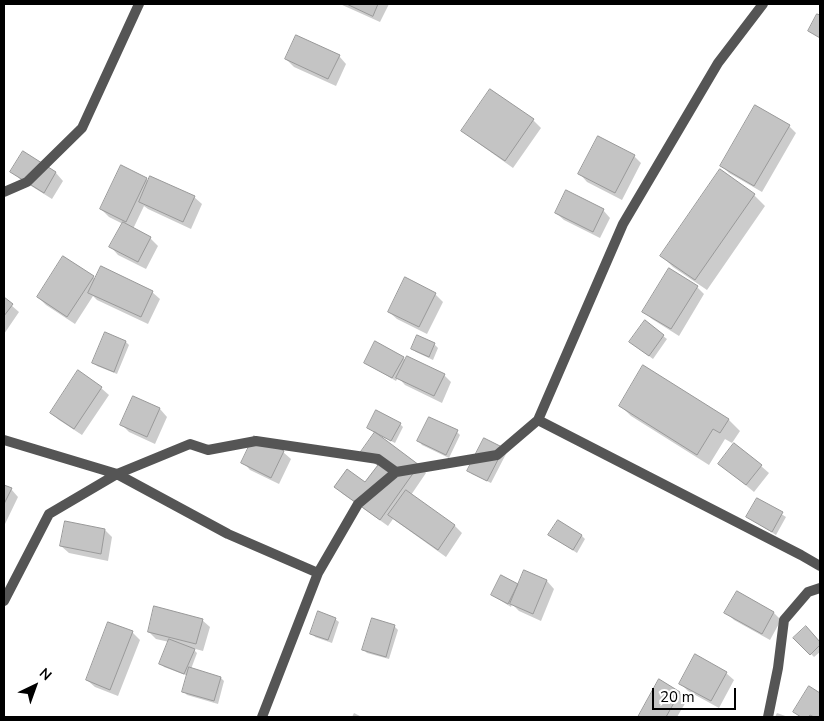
<!DOCTYPE html>
<html>
<head>
<meta charset="utf-8">
<style>
  body { margin:0 }
  #map { position:relative; width:824px; height:721px; overflow:hidden; background:#fff; font-family:"Nunito Sans",sans-serif }
  canvas { display:block }
  .frame { position:absolute; inset:0; border:5px solid #000; pointer-events:none }
  .north { position:absolute; left:10px; top:661px; width:50px; height:50px; -webkit-text-stroke:4px #fff; paint-order:stroke; rotate:42deg; font-size:14px; font-weight:700; line-height:20px; text-align:center; color:#000 }
  .north::after { content:''; display:block; margin:auto; width:18px; height:22px; background:#000; clip-path:polygon(50% 0,100% 100%,50% 72%,0 100%) }
  .scale { position:absolute; left:652px; top:688px; width:84px; height:22px; box-sizing:border-box; border:2px solid #000; border-top:0; padding-left:6px; font-size:15px; line-height:18px; white-space:nowrap; color:#000; -webkit-text-stroke:4px #fff; paint-order:stroke }
</style>
</head>
<body>
<div id="map">
<canvas width="824" height="721"></canvas>
<div class="frame"></div>
<div class="north">N</div>
<div class="scale">20 m</div>
</div>
<script>
const g = document.querySelector('canvas').getContext('2d');
g.lineJoin = 'round';
function fillPath(path, color) {
  g.fillStyle = color;
  g.fill(path, 'evenodd');
}
function strokePath(path, color, width, dash) {
  g.strokeStyle = color;
  g.lineWidth = width;
  g.lineCap = dash ? 'butt' : 'round';
  g.setLineDash(dash || []);
  g.stroke(path);
}
const shadow = new Path2D(`
  M340 4H389L380 22Z
  M339 56 346 64 336 86 294 67 286 59Z
  M491 91 533 120 541 128 513 168 471 138 463 131Z
  M789 126 796 133 762 192 729 173 722 166Z
  M23 153 56 173 63 181 52 199 20 179 12 172Z
  M634 156 641 163 622 200 587 182 580 174Z
  M146 179 149 182 194 197 202 204 191 229 148 209 144 206 133 229 150 238 158 246 146 269 118 255 111 247 123 224 109 217 101 209Z
  M754 195 765 206 707 290 673 267 662 256Z
  M603 210 610 218 600 238 564 220 556 213Z
  M93 277 96 280 152 292 160 299 148 324 97 300 93 296 75 324 46 305 38 297Z
  M697 287 704 294 679 336 652 319 644 312Z
  M435 294 443 302 427 334 397 319 389 312Z
  M4 299 19 312 4 334Z
  M645 322 667 339 653 359 634 345Z
  M418 337 434 344 438 348 433 360 416 352 412 349Z
  M126 342 129 345 117 374 97 366 94 362Z
  M403 358 406 360 444 375 451 382 442 403 405 385 398 377 396 381 366 363Z
  M644 367 729 420 740 431 732 443 725 439 709 465 631 416 620 405Z
  M101 388 109 395 82 435 59 420 51 413Z
  M133 397 160 409 167 417 155 444 129 432 121 424Z
  M400 424 403 427 395 443 379 435V436L419 466 426 473 411 495 455 526 462 533 446 557 393 519 388 526 343 494 336 487 366 484 378 466 369 460 376 433 368 428Z
  M457 432 460 435 449 458 422 445 419 441Z
  M283 452 291 459 279 484 250 470 243 462Z
  M507 452 491 483 472 474 469 470Z
  M720 464 761 466 769 473 754 492Z
  M4 486 11 489 18 497 5 524Z
  M758 499 786 517 776 535 748 517Z
  M105 530 112 537 108 561 69 553 61 546Z
  M582 536 585 539 577 553 554 538Z
  M525 572 547 581 554 589 541 621 519 611 512 604 511 607 492 595 517 585 519 587Z
  M737 593 774 613 781 620 770 640 734 620 726 612Z
  M335 619 339 622 332 643 315 637 312 633Z
  M202 620 210 627 203 651 192 648 197 653 191 669 221 678 224 681 218 704 187 695 183 691 188 676 164 667 161 663 169 642 156 639 149 632Z
  M394 626 398 630 389 659 367 653 364 650Z
  M806 628 820 643V652L814 657 795 638Z
  M132 632 140 640 118 696 95 687 87 680Z
  M726 673 734 680 719 708 688 691 681 684Z
  M659 681 680 693 687 700 677 717H639Z
  M810 688 820 694V717H800L794 712Z
  M354 713 362 717H352Z
  M777 713 788 717H775Z`);
const building = new Path2D(`
  M347 4H378L373 16Z
  M817 14 820 15V38L808 31Z
  M296 35 340 55 328 79 285 59Z
  M490 89 534 119 505 161 461 131Z
  M755 105 790 125 754 186 720 166Z
  M598 136 635 155 615 193 578 174Z
  M23 151 56 172 44 193 10 172Z
  M121 165 147 178 126 222 100 209Z
  M720 169 755 194 695 280 660 256Z
  M150 176 195 196 183 222 139 202Z
  M566 190 604 209 593 232 555 213Z
  M123 222 151 237 138 262 109 247Z
  M63 256 94 276 67 317 37 297Z
  M101 266 153 291 141 317 88 293Z
  M669 268 698 286 671 329 642 312Z
  M405 277 436 293 419 327 388 312Z
  M4 297 13 304 4 316Z
  M645 320 664 335 649 356 629 342Z
  M105 332 126 341 114 372 92 363Z
  M417 335 435 343 429 357 411 349Z
  M375 341 404 357 392 378 364 363Z
  M407 356 445 374 434 396 396 378Z
  M643 365 729 419 720 433 713 429 697 455 619 406Z
  M78 370 102 387 74 429 50 413Z
  M133 396 160 408 147 437 120 425Z
  M376 410 401 423 391 441 367 428Z
  M429 417 458 430 446 455 417 441Z
  M375 432 419 465 380 520 334 487 347 469 365 482 378 465 360 453Z
  M254 436 284 451 271 478 241 463Z
  M484 438 504 448 487 481 467 471Z
  M734 443 762 465 746 485 718 464Z
  M4 485 12 488 4 504Z
  M406 490 455 525 438 550 388 515Z
  M757 498 783 512 772 532 746 517Z
  M558 520 582 535 573 550 548 535Z
  M65 521 105 529 101 554 60 546Z
  M524 570 547 580 533 614 510 604Z
  M501 575 518 584 508 604 491 595Z
  M737 591 774 612 762 634 724 613Z
  M154 606 203 619 196 644 148 632Z
  M318 611 336 618 328 640 310 634Z
  M372 618 395 625 386 657 362 650Z
  M108 622 133 631 110 690 86 680Z
  M806 626 820 642V645L810 655 793 638Z
  M169 639 195 649 184 674 159 664Z
  M695 654 727 672 711 701 679 684Z
  M189 667 221 677 214 701 182 692Z
  M659 679 680 692 666 717H638Z
  M809 686 820 693V717H814L810 715 808 717H801L793 712Z`);
const street = new Path2D(`
  M4 192 27 182 82 128 139 4
  M538 420 801 555 820 566
  M4 440 117 474 228 534 318 573
  M4 601 49 514 117 474 190 444 208 450 256 441 378 459 396 472
  M262 717 318 573 358 504 396 472 497 455 538 420 623 224 718 63 763 4
  M768 717 778 668 784 620 808 592 820 588`);
fillPath(shadow, '#0003');
fillPath(building, '#c4c4c4');
strokePath(building, '#999', 1);
strokePath(street, '#555', 10);
</script>
</body>
</html>
